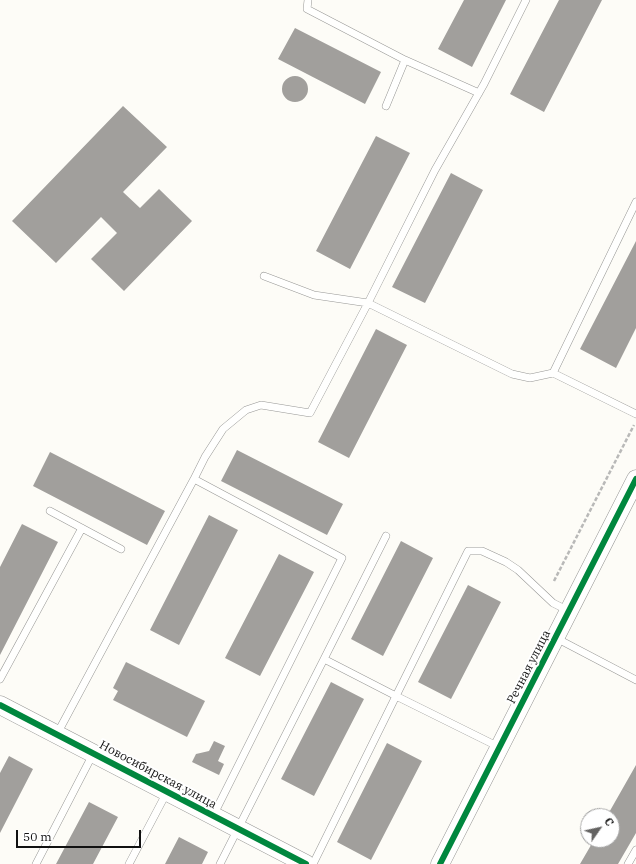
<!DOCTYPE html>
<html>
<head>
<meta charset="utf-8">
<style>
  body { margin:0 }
  #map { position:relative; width:636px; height:864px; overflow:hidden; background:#fdfcf7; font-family:"IBM Plex Serif",serif }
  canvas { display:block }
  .north { position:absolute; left:580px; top:808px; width:40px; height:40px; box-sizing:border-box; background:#fff; border:1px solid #a0a0a0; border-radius:50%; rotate:56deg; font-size:11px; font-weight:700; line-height:16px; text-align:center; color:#111 }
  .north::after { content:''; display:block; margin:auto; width:14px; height:18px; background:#646362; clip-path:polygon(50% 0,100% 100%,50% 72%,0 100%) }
  .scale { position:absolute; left:16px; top:830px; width:125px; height:18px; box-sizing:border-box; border:2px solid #111; border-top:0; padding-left:5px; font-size:12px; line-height:14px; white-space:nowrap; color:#111; -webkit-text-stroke:3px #fff; paint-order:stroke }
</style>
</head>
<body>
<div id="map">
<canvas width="636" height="864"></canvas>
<div class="north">С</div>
<div class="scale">50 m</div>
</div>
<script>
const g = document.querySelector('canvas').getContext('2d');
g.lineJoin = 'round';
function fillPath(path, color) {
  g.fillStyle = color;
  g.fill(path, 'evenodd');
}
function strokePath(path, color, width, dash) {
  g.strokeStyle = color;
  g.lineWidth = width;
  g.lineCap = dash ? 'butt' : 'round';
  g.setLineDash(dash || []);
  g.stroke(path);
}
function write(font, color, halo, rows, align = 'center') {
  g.font = font + ' "IBM Plex Serif",serif';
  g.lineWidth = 4;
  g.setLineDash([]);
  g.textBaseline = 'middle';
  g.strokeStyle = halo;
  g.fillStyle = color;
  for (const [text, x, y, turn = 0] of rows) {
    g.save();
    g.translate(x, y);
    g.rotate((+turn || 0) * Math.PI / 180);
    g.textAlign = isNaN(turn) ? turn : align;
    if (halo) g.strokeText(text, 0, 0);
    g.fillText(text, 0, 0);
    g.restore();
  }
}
const building = new Path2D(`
  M464 0H506L472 67 438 49Z
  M559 0H602L544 112 510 94Z
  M295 28 381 72 365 104 278 59Z
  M282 89a13 13 0 1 1 26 0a13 13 0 1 1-26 0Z
  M123 106 167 147 123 192 140 208 159 189 192 221 124 291 91 259 117 233 101 217 56 263 12 221Z
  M376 136 410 153 350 269 316 251Z
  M451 173 483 190 425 303 392 287Z
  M636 241V328L616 368 580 349Z
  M376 329 407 345 349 458 318 442Z
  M237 450 343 504 327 535 221 481Z
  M50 452 165 511 147 545 33 486Z
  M209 515 238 530 179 645 150 630Z
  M22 524 58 542 0 655V567Z
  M401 541 433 558 383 656 351 639Z
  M279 554 314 572 260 676 225 658Z
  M468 585 501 602 451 699 418 682Z
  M126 662 205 701 187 737 113 700 118 691 113 688Z
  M331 682 364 699 314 796 281 779Z
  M214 741 225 746 218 761 224 764 219 775 192 762 196 754 209 751Z
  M387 743 422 761 371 860 337 842Z
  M9 756 33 769 0 833V773Z
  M636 765V833L618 864H580L594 840H612V816H607Z
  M89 802 118 817 93 864H56Z
  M179 837 208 852 202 864H165Z`);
const path = new Path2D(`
  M554 581 634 425`);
const service = new Path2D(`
  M308 0 307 9 405 60 479 93
  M386 106 405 60
  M636 202 553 373 636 414
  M264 276 314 295 368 303 512 374 530 378 553 373
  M50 511 121 549
  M556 638 636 680
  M0 679 82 528
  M57 734 194 479
  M499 747 396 696 468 551H482L506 562 518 570 553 603 569 611
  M213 816 342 558 194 479 205 457 223 429 246 410 261 405 310 413 368 303 435 170 484 84 526 0
  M36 864 93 754
  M129 864 167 792
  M220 864 324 659
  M313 864 396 696 324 659 386 536
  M628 864 636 850`);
const tertiary = new Path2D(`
  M0 705 306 864
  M440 864 636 479`);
const cycleway = new Path2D(`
  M0 705 306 864
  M440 864 636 479`);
const streetNames = [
  ["Речная улица",529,667,-63],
  ["Новосибирская улица",158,775,28]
];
fillPath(building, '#a19f9c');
strokePath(service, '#979795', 8);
strokePath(tertiary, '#979795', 19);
strokePath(path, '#b9b9b8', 2.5, [4, 2]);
strokePath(service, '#fffffe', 7);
strokePath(tertiary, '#fffffe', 18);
strokePath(cycleway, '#00873e', 6);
write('12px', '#111', '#fff', streetNames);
</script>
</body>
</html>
